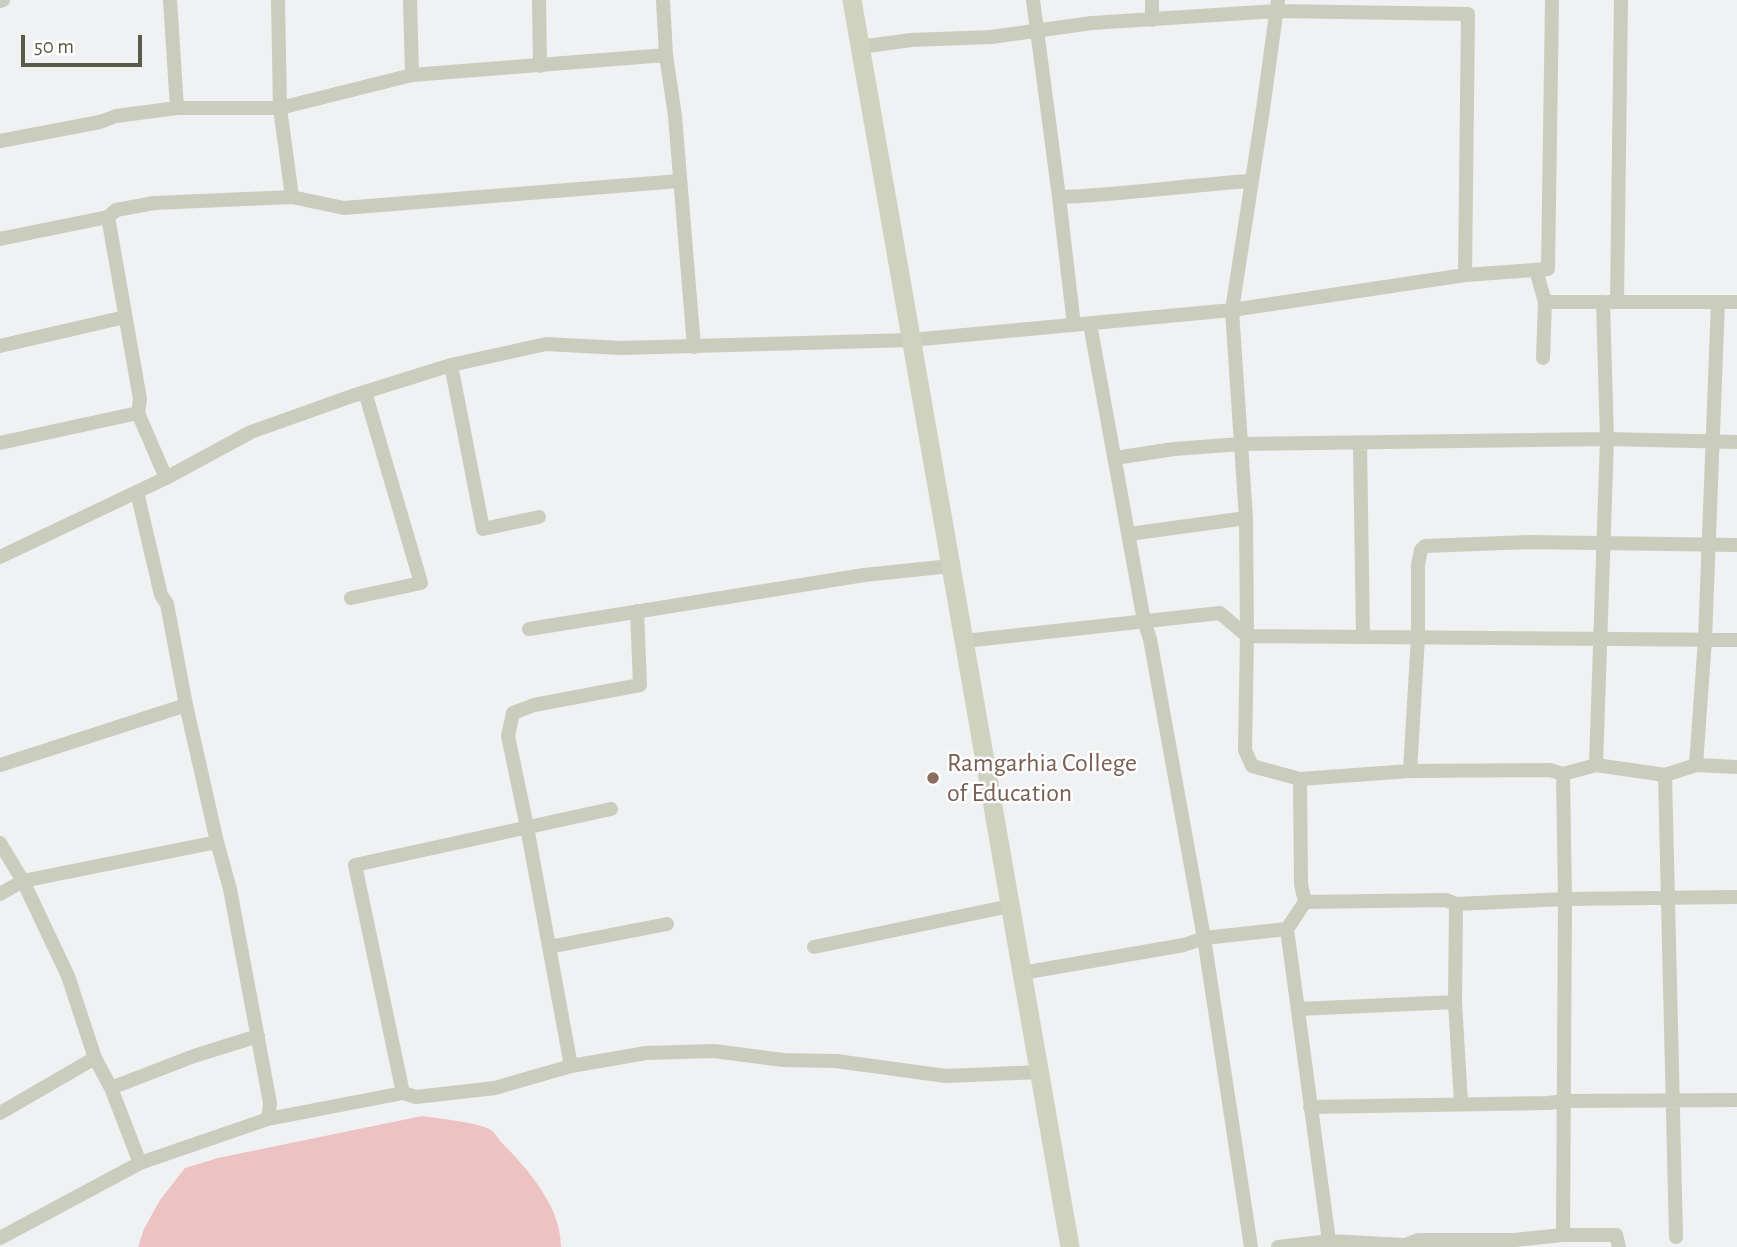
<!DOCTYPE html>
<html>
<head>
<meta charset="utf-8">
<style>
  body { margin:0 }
  #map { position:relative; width:1737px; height:1247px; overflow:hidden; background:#f0f1f2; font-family:"Alegreya Sans",sans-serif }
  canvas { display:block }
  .scale { position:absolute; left:21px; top:35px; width:121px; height:32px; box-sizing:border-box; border:4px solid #5a5c49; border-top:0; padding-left:9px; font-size:21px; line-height:24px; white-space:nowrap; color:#5a5c49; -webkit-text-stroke:5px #fff; paint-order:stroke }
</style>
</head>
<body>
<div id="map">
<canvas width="1737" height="1247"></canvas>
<div class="scale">50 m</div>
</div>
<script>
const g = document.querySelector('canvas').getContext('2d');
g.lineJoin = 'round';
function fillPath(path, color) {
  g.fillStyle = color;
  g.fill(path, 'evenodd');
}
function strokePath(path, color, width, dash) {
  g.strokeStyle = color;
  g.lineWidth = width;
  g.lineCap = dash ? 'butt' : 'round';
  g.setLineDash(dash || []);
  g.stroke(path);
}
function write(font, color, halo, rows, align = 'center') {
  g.font = font + ' "Alegreya Sans",sans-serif';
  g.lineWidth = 5;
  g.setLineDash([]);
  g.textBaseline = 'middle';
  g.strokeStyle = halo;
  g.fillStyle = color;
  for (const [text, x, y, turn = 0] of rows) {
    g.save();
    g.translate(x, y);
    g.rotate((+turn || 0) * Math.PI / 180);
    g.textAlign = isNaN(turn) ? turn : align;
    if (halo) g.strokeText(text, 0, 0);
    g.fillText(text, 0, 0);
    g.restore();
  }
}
const green = new Path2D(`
  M422 1116C436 1118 482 1123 491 1130 495 1133 498 1138 501 1142 528 1169 561 1207 561 1247H138L144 1229 160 1200 185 1168 218 1158Z`);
const street = new Path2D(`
  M170 0 177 108
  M278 0 280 108 292 197
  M410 0 412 75
  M539 0 540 66
  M663 0 666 55 675 116 694 347
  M1033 0 1059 197
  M1152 0V20
  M1278 0 1263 109 1232 310 1465 275 1548 269 1552 0
  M0 1 3 0
  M860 47 911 40 991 37 1092 23 1276 11 1468 14 1465 275
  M0 141 100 122 116 116 177 108H280L412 75 666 55
  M108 217 140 399 138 413 166 478
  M0 239 108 217 116 210 154 203 292 197 344 208 679 181
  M1536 270 1545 302 1543 358
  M1545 302H1603L1607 439 1596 765
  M1608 302H1737
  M1617 302 1621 0
  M1090 324 1144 621 1150 639 1204 938 1251 1247
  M1074 325 1059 197C1123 195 1187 185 1251 181
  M0 346 125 317
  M451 365 483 529 539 517
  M0 443 138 413
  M1360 444 1363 637
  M1115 458 1174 449 1241 444 1607 439 1737 442
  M137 492 161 595 167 604 186 705 217 842 230 889 270 1103 268 1119
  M1129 534 1246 518
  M0 557 166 478 251 432 352 396 451 365 546 344 621 348 911 340 1232 310 1246 518 1247 636 1737 640
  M351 598 421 583 365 392
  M529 629 864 575 951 566
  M964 641 1220 613 1247 636 1245 750 1252 766 1300 779 1410 771 1550 770 1563 774 1596 765 1665 775 1696 765 1737 767
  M0 765 186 705
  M1696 765 1705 639 1718 302
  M1410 771 1418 637V565L1421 550 1425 546 1529 542 1737 545
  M1563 774 1565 899 1563 1235
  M1665 775 1676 1237
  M1300 779 1301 884 1305 902 1287 929 1329 1241
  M0 843 23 881 68 976 95 1058 111 1088 140 1163
  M0 894 23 881 217 842
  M1305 902 1446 900 1456 904 1565 899 1737 897
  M1456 904 1455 1002 1461 1103
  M549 947 667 924
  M814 947 1010 906
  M1022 973 1184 945 1204 938 1287 929
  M1298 1009 1455 1002
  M571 1066 527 827 508 736 513 713 534 705 640 685 637 611
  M111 1088 194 1056 258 1036
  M403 1093 355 865 611 809
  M1310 1107 1548 1103 1565 1101 1737 1100
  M0 1113 95 1058
  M0 1238 140 1163 268 1119 403 1093 416 1097 495 1088 571 1066 646 1053 714 1051 783 1060 836 1061 946 1076 1040 1072
  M1278 1247 1329 1241 1405 1245 1418 1240H1514L1563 1235H1616L1619 1247`);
const secondary = new Path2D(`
  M852 0 1070 1247`);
const markers = [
  [933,778,7,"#8d6e63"]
];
const educationNames = [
  ["Ramgarhia College",947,763],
  ["of Education",947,793]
];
fillPath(green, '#ecc3c2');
strokePath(street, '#caccbd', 14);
strokePath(secondary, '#cfd2bf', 19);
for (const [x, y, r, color] of markers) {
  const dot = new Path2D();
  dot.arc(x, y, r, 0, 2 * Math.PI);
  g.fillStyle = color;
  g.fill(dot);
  strokePath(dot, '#fff', 2.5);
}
write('26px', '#785e54', '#fff', educationNames, 'left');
</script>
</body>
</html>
